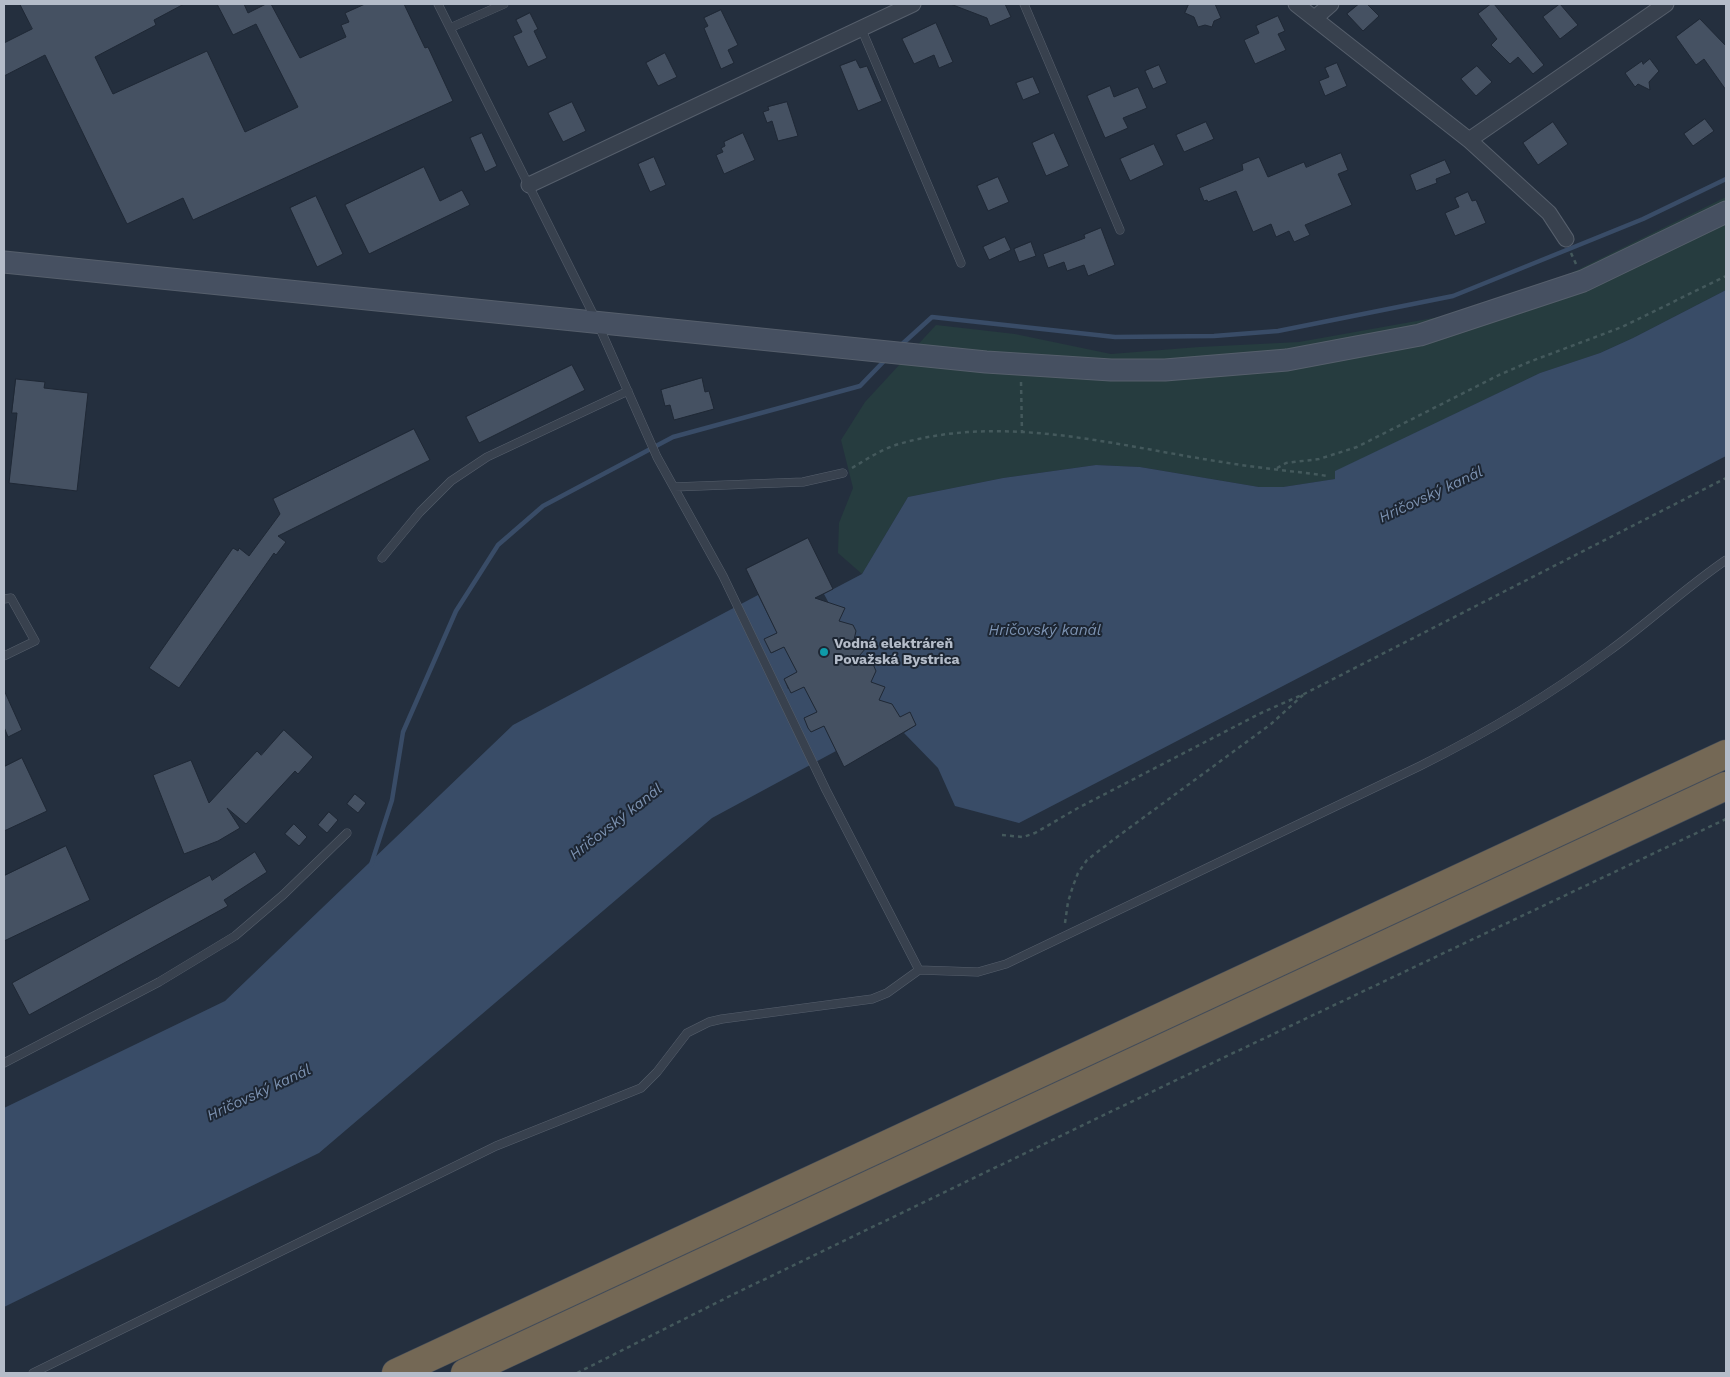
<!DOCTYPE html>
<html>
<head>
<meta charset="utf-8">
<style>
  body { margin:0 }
  #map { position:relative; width:1730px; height:1377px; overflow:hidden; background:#242f3e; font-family:"Work Sans",sans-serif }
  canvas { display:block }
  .frame { position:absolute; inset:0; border:5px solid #b4bcc9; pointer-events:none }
</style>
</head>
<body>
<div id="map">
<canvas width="1730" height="1377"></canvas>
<div class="frame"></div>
</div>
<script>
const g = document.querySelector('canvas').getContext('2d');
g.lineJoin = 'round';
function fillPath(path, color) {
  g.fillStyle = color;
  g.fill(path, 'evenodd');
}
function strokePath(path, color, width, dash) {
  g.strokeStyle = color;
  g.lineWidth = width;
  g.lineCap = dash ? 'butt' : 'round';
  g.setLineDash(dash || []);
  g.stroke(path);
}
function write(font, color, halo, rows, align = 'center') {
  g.font = font + ' "Work Sans",sans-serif';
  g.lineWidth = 4;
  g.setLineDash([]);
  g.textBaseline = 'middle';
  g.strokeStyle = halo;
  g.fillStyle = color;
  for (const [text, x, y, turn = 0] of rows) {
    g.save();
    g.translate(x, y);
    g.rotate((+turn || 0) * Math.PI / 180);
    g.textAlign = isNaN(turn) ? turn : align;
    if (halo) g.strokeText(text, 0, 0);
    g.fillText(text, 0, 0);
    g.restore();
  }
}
const green = new Path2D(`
  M1726 197V290L1633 338 1600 353 1540 373 1336 471V479L1283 487H1259L1140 467 1096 465 1003 478 908 497 862 574 838 553 839 523 853 488 841 440 865 402 936 325 1015 334 1111 354 1199 347 1299 342 1439 317 1563 277Z`);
const water = new Path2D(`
  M1726 290V456L1019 823 955 806 938 768 904 733 916 725 910 714 893 720 892 704 881 707 874 694 884 688 882 686 872 690 855 655 864 647 853 651 847 638 856 633 853 625 841 628 835 615 844 611V607L833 611 824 594 862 574 908 497 1003 478 1096 465 1140 467 1259 487H1283L1335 479V471L1540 373 1600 353 1633 338Z
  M758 595 777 633 765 639 772 653 784 647 797 672 784 679 788 689 804 687 817 712 804 718 811 732 824 726 836 751 712 818 319 1153 4 1307V1108L225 1001 513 725Z`);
const stream = new Path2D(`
  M900 346 932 317 1115 337 1214 336 1278 331 1453 296 1643 219 1726 179
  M371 865 392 800 403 732 456 611 498 545 543 506 673 437 860 386 887 358`);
const building = new Path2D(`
  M20 4H184L154 20 156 25 95 57 113 94 207 51 245 132 298 107 256 24 233 35 217 4H244L248 13 266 4H271L300 58 346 37 341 25 349 22 345 13 365 4H404L425 48 428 47 453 101 193 220 183 198 127 224 45 55 4 76V43L32 29Z
  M1005 4 1011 17 990 26 987 18 953 5Z
  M1189 4H1215L1221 18 1214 21 1212 27 1205 25 1198 27 1194 17 1185 13Z
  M1359 4H1367L1379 16 1363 31 1347 14Z
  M1491 4H1494L1544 65 1533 74 1518 57 1510 64 1491 45 1497 39 1478 14Z
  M1560 4 1578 25 1560 39 1543 17Z
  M721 10 738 45 728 50 734 63 721 69 704 28 708 26 704 18Z
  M530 13 538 29 534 31 547 58 528 67 513 36 522 32 516 20Z
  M1278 16 1285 31 1278 34 1286 50 1255 64 1244 40 1259 33 1256 26Z
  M1700 19 1726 46V90L1704 59 1696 65 1676 37Z
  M936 23 953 62 939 68 934 55 914 64 902 39Z
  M665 53 677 77 658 86 646 63Z
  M1650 59 1659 71 1649 82 1650 90 1638 84 1635 87 1625 73 1642 61 1643 64Z
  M856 60 860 68 867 66 882 101 858 111 840 66Z
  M1337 63 1347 86 1325 96 1319 81 1329 77 1325 68Z
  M1159 65 1167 83 1153 89 1145 71Z
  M1477 66 1492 82 1476 96 1461 79Z
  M1033 77 1040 93 1023 100 1016 83Z
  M1110 86 1114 97 1138 87 1147 108 1123 118 1128 128 1105 138 1087 96Z
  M572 102 586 131 563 142 548 113Z
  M787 102 798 136 778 141 772 121 767 123 763 112 769 110 768 107Z
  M1705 119 1714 131 1693 146 1684 134Z
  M1206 122 1214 139 1184 152 1176 135Z
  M1553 122 1568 144 1538 165 1523 143Z
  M482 133 497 166 485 172 470 138Z
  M743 133 755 160 724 174 716 155 723 152 721 148 725 146 724 142Z
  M1054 133 1069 166 1046 176 1032 143Z
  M1154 144 1164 165 1130 181 1120 159Z
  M1341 153 1348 170 1338 174 1352 205 1305 225 1310 235 1294 242 1289 231 1276 237 1271 224 1253 232 1236 191 1208 202 1207 200 1204 201 1199 188 1243 170 1242 164 1259 157 1268 177 1304 162 1306 167Z
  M654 157 666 185 650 192 638 164Z
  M1445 160 1451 173 1436 179 1437 183 1416 191 1410 175Z
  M424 167 440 201 462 190 470 205 369 254 345 205Z
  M998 177 1009 202 988 211 977 186Z
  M1468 192 1472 201 1476 200 1486 223 1455 236 1445 213 1459 207 1455 198Z
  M316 196 343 254 317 267 290 208Z
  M1101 228 1115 265 1088 276 1084 265 1067 271 1064 262 1048 268 1043 254 1085 238 1084 235Z
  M1005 237 1011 250 989 260 983 247Z
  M1031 242 1036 256 1019 262 1014 249Z
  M572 365 585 390 479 443 466 417Z
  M702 378 705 392 709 391 714 409 674 420 670 405 665 406 661 390Z
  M16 379 45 382 44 388 88 393 77 491 9 483 17 413H12Z
  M414 429 430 460 278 536 286 542 276 555 274 553 179 688 149 668 233 548 238 551 239 548 249 556 280 514 273 499Z
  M808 538 833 589 815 598 845 608 839 621 853 625 856 631 853 644 866 648 859 656 873 664 876 671 871 682 885 687 879 700 892 704 900 717 910 712 916 725 844 767 824 726 811 732 808 728 804 718 817 712 804 687 791 693 784 679 797 672 784 647 771 653 764 639 777 633 746 569Z
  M4 690 22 730 8 737 4 727Z
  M284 730 313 757 298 774 295 771 246 824 227 808 240 828 218 841 184 854 153 775 191 760 209 803 257 751 261 755Z
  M22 758 47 811 4 831V767Z
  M355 794 366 803 358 813 347 804Z
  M329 812 338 820 327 833 318 825Z
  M294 824 307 837 299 846 285 834Z
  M66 846 90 900 4 941V876Z
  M255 852 267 872 224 900 228 906 29 1015 12 983 210 875 212 880Z`);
const path = new Path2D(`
  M1571 253 1576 264
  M1021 382 1022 433
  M852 468C867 459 882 449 899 444 1005 413 1117 446 1222 462 1257 468 1293 471 1328 476
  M1277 468 1286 463 1319 459 1357 447 1499 375 1529 362 1622 327 1726 276
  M1002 835 1023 837 1035 833 1078 808 1261 713 1304 694 1726 478
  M1065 923 1068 902 1073 886 1078 873 1087 860 1117 837 1271 724 1303 695
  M577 1373 730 1296 1166 1085 1726 819`);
const lane = new Path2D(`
  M438 4 450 28
  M504 4 450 28 598 324 657 457 723 576 826 790 919 970
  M1024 4 1120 230
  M861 28 961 263
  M674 487 803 482 843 473
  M382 558 420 512 451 481 487 457 628 391
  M4 599 11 598 35 641 4 656
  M4 1063 159 982 235 936 283 895 347 833
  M33 1373 496 1146 641 1088 657 1072 687 1033 709 1022 722 1019 872 999 887 993 919 970 978 972 1006 964 1420 766C1486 733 1550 695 1609 651 1649 622 1685 588 1726 560`);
const street = new Path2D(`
  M1296 4 1469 140 1549 213 1566 239
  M1315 18 1331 4
  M1469 140 1666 4
  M529 185 913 4`);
const secondary = new Path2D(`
  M4 262 986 362 1111 370H1165L1287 360 1420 335 1583 281 1726 212`);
const highway = new Path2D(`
  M396 1373 1726 754
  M465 1373 1726 786`);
const markers = [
  [824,652,5,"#0f9aa8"]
];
const poiNames = [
  ["Vodná elektráreň",834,644],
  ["Považská Bystrica",834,660]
];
const waterNames = [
  ["Hričovský kanál",1431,495,-25],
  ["Hričovský kanál",1045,631],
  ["Hričovský kanál",616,822,-38],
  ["Hričovský kanál",259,1093,-25]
];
fillPath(green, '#263c3f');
fillPath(water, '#394c67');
strokePath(stream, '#394c67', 4.5);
fillPath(building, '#455162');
strokePath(building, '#1f2835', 1);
strokePath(lane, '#565f6c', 9);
strokePath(street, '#565f6c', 17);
strokePath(secondary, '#565f6c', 23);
strokePath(highway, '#434c59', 29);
strokePath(path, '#44595c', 2.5, [4, 4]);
strokePath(lane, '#38414e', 8);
strokePath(street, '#38414e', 15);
strokePath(secondary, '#465061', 21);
strokePath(highway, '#746855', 28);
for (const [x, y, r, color] of markers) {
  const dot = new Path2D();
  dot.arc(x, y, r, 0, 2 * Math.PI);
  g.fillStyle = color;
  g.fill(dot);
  strokePath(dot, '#1d2633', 2);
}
write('bold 14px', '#b4bcc9', '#1d2633', poiNames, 'left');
write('italic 15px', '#7c92b1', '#1d2633', waterNames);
</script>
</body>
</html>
